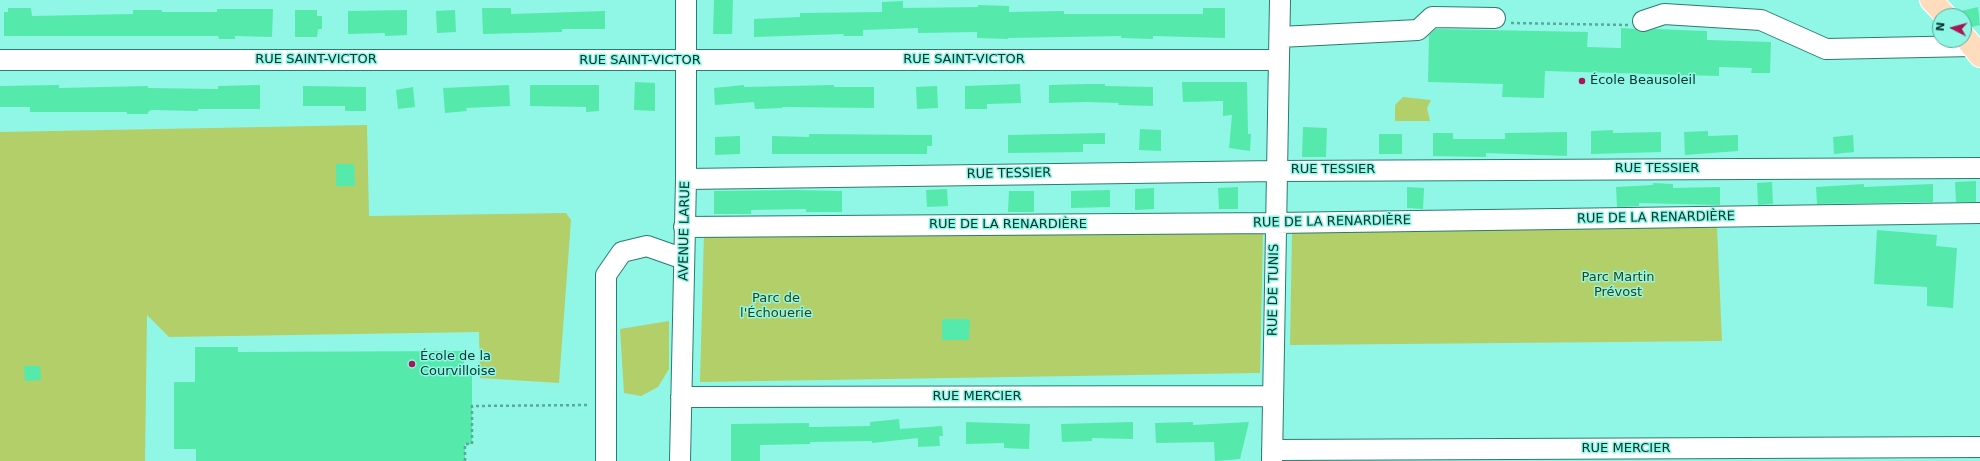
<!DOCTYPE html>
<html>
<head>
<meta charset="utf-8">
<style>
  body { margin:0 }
  #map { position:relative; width:1980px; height:461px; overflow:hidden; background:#90f7e6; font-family:"DejaVu Sans",sans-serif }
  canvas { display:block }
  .north { position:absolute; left:1932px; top:8px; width:40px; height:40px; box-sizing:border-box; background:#90f7e6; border:1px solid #58a99c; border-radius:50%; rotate:276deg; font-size:11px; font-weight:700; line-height:16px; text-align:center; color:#04342e }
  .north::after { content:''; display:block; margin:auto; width:14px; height:18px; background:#a71655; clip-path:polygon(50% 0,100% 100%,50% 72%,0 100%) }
</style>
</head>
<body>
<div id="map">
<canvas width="1980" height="461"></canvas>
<div class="north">N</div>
</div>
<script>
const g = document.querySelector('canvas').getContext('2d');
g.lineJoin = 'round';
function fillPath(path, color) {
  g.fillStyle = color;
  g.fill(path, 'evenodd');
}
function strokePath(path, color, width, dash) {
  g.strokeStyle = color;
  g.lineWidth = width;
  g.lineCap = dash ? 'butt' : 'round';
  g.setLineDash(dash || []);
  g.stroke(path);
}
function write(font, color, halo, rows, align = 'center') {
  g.font = font + ' "DejaVu Sans",sans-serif';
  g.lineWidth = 3;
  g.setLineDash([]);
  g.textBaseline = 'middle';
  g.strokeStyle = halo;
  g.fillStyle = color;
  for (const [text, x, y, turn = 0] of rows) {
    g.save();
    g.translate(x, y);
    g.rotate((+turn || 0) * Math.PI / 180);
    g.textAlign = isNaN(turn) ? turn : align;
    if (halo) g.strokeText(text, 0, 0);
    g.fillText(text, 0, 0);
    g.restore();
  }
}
const green = new Path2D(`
  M1403 97 1431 100 1427 108 1430 121H1395V105Z
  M367 125 369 216 566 213 571 220 559 383 480 378 479 332 169 337 147 315 145 461H0V132Z
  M1717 227 1722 341 1290 345 1292 233Z
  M704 232 1263 234 1260 373 700 382Z
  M669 321V369L658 387 641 396 624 393 620 329Z`);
const building = new Path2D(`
  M714 0H733L732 34H713Z
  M903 1V8L978 7V5L1009 6V12L1064 11V14H1203V8H1225V38L1153 36V39L1121 38V36L1008 38V39L977 38V32L918 33V28L863 30V36H843L844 34 754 37V19L800 17V13L882 12V2Z
  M1978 7 1980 25 1972 27 1965 24 1964 16 1961 11Z
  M8 8H31L32 16 133 14V10H162V12H217V9H273L272 37 235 36V39H219L218 36H4V12H8Z
  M482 8H511V14L605 11V29H562V32L483 34Z
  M295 10H317V16H322V29H318L317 37H295Z
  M407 10V35L385 36V33L348 34V11Z
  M455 10 456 32 437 33 436 11Z
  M1621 28 1635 29 1641 32 1655 29 1707 31V40L1771 42 1770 73H1751L1752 68 1719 67V76L1545 71 1544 98 1502 97 1503 84 1428 82 1429 35 1436 29 1588 32 1587 47 1621 48Z
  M635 82 655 83V111L634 110Z
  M1182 82H1247L1248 134H1251L1250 151 1229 148 1232 115 1223 116V101L1183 102Z
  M1020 84 1021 103 987 104V109H965V86Z
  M1088 84H1105V86L1153 87V106L1118 105 1119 103 1087 102 1049 103V85Z
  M59 85V88L148 86V88L218 89V86L260 85V109H198V111L151 110 148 112V114H127V112H30V107H0V86Z
  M509 85 510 106 466 108 467 111 445 113 443 88Z
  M530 85H599V111L586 112V107L530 106Z
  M744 85V87L834 85V87H874V108L782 107V108L755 109 754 102 715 105 714 88Z
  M303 86 366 87V111H345V106H303Z
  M937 86 938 108 917 109 916 87Z
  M413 87 415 107 398 109 396 90Z
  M1303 127 1327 128 1326 157H1302Z
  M1140 129 1161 130V151L1139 150Z
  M1613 130V133L1661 132V152L1591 154V131Z
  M1708 131V136L1738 135V151L1685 155 1684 132Z
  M1567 132V156L1486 153V157L1433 156V133H1453V139H1505V133Z
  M1105 133V144H1083V152L1008 153V135Z
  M809 134 932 135V146H927V154H772V136L809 137Z
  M1379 134H1402V154H1379Z
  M1853 135 1854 152 1834 154 1833 137Z
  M740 136V154L715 155V137Z
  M336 164H354L355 186H336Z
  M1976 181V202H1956L1955 182Z
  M1772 182 1773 204 1758 205 1757 183Z
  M1653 183 1673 184V188L1720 187V205L1639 203V206L1617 207 1616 187 1653 185Z
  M1864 184V187L1933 184V202L1817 204 1816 187Z
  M1238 187V209H1219L1218 188Z
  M1407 187 1424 188 1423 209 1407 208Z
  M1154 188V209L1135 210V189Z
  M947 189 948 206 927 207 926 190Z
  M796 190 842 191V212H806V209L751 210V214H714V191Z
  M1110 190V207L1071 208V191Z
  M1009 191H1034V212H1008Z
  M1877 230 1937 235 1936 246 1957 248 1953 308 1927 306V287L1874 284Z
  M942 319H970L969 340H942Z
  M195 347H238V352L464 351V368H472V444H465V461H196V449H174V382H195Z
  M24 366H40L41 380 25 381Z
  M899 419 900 429 942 426 943 436H939L940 446 918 447V438L872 443V441L810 442V444L760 445V461H731V424L809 423V427L870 426V422Z
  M966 422 1030 424 1029 449 1004 448V443L966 444Z
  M1133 422V439L1092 438V441L1062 442 1061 424Z
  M1193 422V425L1249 422 1240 459 1215 461 1214 442 1156 443 1155 423Z`);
const path = new Path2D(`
  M1511 23 1628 25
  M465 461V444H472V406L590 405`);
const minor = new Path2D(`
  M1643 21 1664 14 1761 20 1826 49 1973 46
  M1280 37 1418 30 1432 17 1495 18
  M0 60H1279
  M686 179 1277 171 1980 168
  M684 227 1275 223 1980 213
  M681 397 1272 396
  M1272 450 1980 447
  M606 461V275L622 252 647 246 684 259
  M680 461 686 179V0
  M1272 461 1280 0`);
const major = new Path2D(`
  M1931 0 1946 16
  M1964 36 1980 56`);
const markers = [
  [1582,81,4,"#a71655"],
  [412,364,4,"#a71655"]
];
const streetNames = [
  ["RUE SAINT-VICTOR",316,60],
  ["RUE SAINT-VICTOR",964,60],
  ["RUE SAINT-VICTOR",640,61],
  ["RUE TESSIER",1657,169],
  ["RUE TESSIER",1333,170],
  ["RUE TESSIER",1009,174,-1],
  ["RUE DE LA RENARDIÈRE",1656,218,-1],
  ["RUE DE LA RENARDIÈRE",1332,222,-1],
  ["RUE DE LA RENARDIÈRE",1008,225],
  ["AVENUE LARUE",685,231,-89],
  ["RUE DE TUNIS",1274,290,-89],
  ["RUE MERCIER",977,397],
  ["RUE MERCIER",1626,449]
];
const poiNames = [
  ["École Beausoleil",1590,81],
  ["École de la",420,357],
  ["Courvilloise",420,372]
];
const parkNames = [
  ["Parc Martin",1618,278],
  ["Prévost",1618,293],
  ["Parc de",776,299],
  ["l'Échouerie",776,314]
];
fillPath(green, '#b2cf6a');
fillPath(building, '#55e9ab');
strokePath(minor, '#2a7b70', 22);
strokePath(major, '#fff', 24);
strokePath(path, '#58a99c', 2.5, [3, 3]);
strokePath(minor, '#fff', 20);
strokePath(major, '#ffdcbe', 22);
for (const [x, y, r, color] of markers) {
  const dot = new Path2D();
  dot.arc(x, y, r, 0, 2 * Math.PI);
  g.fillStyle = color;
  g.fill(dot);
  strokePath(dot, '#90f7e6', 1.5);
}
write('13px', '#04342e', '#90f7e6', streetNames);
write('13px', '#04342e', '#90f7e6', poiNames, 'left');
write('13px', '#333f0c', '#90f7e6', parkNames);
</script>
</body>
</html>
